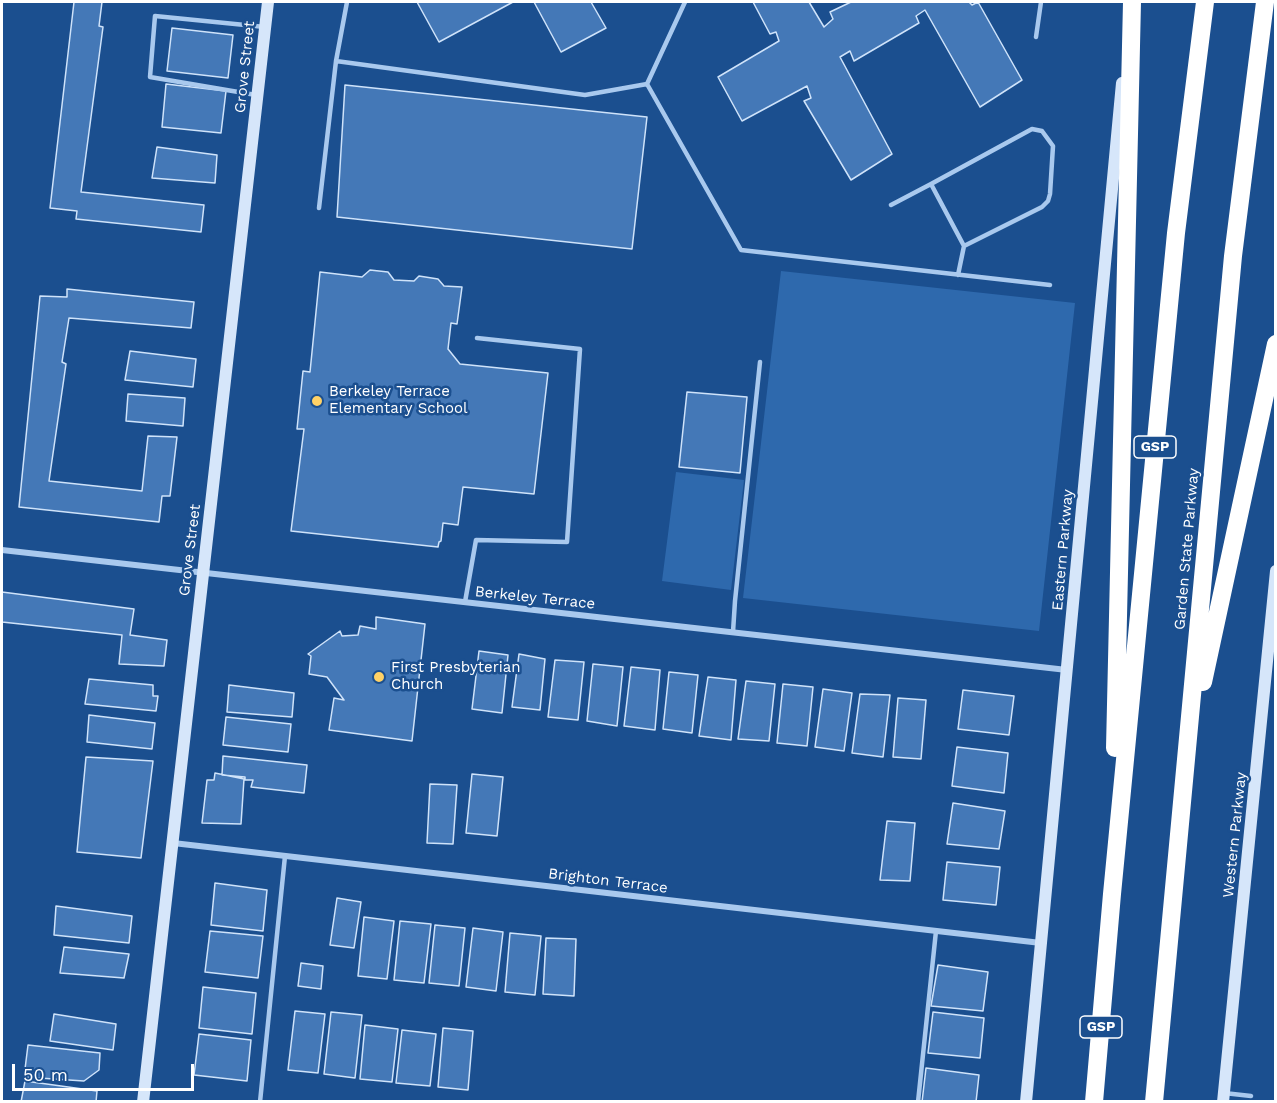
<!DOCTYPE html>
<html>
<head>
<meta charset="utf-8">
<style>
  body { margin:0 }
  #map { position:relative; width:1277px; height:1103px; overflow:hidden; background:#1b4f8f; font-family:"Work Sans",sans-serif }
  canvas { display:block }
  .frame { position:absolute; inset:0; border:3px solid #fff; pointer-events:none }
  .scale { position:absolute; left:12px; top:1064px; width:182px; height:27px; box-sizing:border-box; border:3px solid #fff; border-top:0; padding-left:8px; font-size:18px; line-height:21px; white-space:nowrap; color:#fff; -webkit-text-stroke:4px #1b4f8f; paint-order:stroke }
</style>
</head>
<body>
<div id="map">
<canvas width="1277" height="1103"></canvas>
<div class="frame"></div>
<div class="scale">50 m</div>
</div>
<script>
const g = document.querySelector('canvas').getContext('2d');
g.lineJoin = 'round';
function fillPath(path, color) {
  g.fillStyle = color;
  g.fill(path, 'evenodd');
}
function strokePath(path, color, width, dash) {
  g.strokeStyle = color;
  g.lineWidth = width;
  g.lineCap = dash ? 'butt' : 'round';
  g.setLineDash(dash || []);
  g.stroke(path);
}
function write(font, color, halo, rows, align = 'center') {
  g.font = font + ' "Work Sans",sans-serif';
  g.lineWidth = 5;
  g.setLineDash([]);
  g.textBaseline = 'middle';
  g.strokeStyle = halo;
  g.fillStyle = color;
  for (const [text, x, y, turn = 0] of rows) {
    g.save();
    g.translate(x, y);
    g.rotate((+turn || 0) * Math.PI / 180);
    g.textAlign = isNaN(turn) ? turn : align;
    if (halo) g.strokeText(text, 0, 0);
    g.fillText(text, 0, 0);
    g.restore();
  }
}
const green = new Path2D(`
  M781 271 1075 303 1039 631 743 598Z
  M676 472 744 480 731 590 662 581Z`);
const building = new Path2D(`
  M74 2H102L99 26 103 27 81 192 204 205 201 232 76 219 77 211 50 208Z
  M417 2H513L439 42Z
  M534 2H591L606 28 561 52Z
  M753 2H809L824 27 833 19 830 12 851 2H969L972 5 978 2 1022 80 980 107 925 10 916 16 919 23 854 61 850 51 840 57 892 154 851 180 804 101 811 98 807 86 742 121 718 77 779 41 776 32 770 34Z
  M172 28 233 35 228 78 167 71Z
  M166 84 226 91 221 133 162 127Z
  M345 85 647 117 632 249 337 217Z
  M157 147 217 155 215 183 152 178Z
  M370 270 388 272 394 280 414 281 419 276 438 279 444 286 462 287 457 324 451 323 448 349 460 364 548 373 534 494 463 487 458 525 443 523 441 541 439 542 438 547 291 531 304 429H297L303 371 310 372 320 272 362 277Z
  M67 289 194 302 191 328 69 318 62 362 66 364 49 481 142 491 148 436 177 437 170 496H162L159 522 19 507 40 296 67 297Z
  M130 351 196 359 193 387 125 380Z
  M687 392 747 397 740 473 679 467Z
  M128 394 185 398 183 426 126 421Z
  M2 592 134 609 130 635 167 640 164 666 119 664 122 635 2 622Z
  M376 617 425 624 412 741 329 730 334 698 344 700 327 677 309 674 311 656 308 654 340 631 342 636 358 635 360 626 376 629Z
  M479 651 508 655 502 713 472 709Z
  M519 654 545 659 540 710 512 707Z
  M555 660 584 662 578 720 548 717Z
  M593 664 623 667 617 726 587 721Z
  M631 667 660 670 655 730 624 726Z
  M669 672 698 675 692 733 663 729Z
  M708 677 736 680 731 740 699 736Z
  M89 679 153 685V696H158L156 711 85 704Z
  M746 681 775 684 769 741 738 739Z
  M783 684 813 687 807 746 777 743Z
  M229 685 294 693 292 717 227 712Z
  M823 689 852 693 844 751 815 747Z
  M963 690 1014 696 1009 735 958 729Z
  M860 694 890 695 883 757 852 753Z
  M898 698 926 700 921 759 893 757Z
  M89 715 155 723 152 749 87 742Z
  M226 717 291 724 288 752 223 745Z
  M957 747 1008 753 1004 793 952 786Z
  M223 756 307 765 304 793 251 787 253 780H245V777L222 775Z
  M86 757 153 761 141 858 77 852Z
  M215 773 244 779 241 824 202 823 207 780H214Z
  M472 774 503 777 497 836 466 833Z
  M430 784 457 785 453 844 427 843Z
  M953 803 1005 811 999 849 947 844Z
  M887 821 915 823 910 881 880 880Z
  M947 862 1000 867 996 905 943 900Z
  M215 883 267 890 263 931 211 925Z
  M337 898 361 902 354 948 330 945Z
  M56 906 132 916 129 943 54 935Z
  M364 917 394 921 387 979 358 976Z
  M400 921 431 924 424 983 394 980Z
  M435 925 465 928 459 986 429 983Z
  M473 928 503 932 496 991 466 987Z
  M210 931 263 936 258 978 205 972Z
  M510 933 541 936 535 995 505 992Z
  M546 938 576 939 574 996 543 994Z
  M64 947 129 954 124 978 60 973Z
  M301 963 323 966 321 989 298 986Z
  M938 965 988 972 983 1011 931 1006Z
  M203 987 256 993 252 1034 199 1028Z
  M295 1011 325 1014 318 1073 288 1070Z
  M331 1012 362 1015 355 1078 324 1074Z
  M933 1012 984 1018 980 1058 928 1053Z
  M54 1014 116 1024 113 1050 50 1041Z
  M365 1025 398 1029 392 1082 360 1079Z
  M443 1028 473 1031 468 1090 438 1087Z
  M402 1030 436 1034 430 1086 396 1083Z
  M199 1034 251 1040 247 1081 194 1075Z
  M28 1045 100 1053 99 1070 84 1081 24 1077Z
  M926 1068 979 1075 976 1102H922Z
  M25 1081 97 1091 96 1102H21Z`);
const lane = new Path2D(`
  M1036 37 1041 2
  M336 61 347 2
  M647 84 741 250 1050 285
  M256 95 150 77 155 16 265 27
  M931 184 1032 129 1042 131 1053 146 1050 194 1048 201 1042 207 964 246
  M891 205 931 184 964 246 958 275
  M319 208 336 61 585 95 647 84 685 2
  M465 602 476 540 567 542 580 349 477 338
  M733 632 735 601 760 362
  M1224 1093 1251 1096
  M260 1102 285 856
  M918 1102 936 931`);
const street = new Path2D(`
  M2 550 1067 670
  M173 843 1041 943`);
const secondary = new Path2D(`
  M143 1102 268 2
  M1026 1102 1122 83
  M1223 1102 1276 571`);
const highway = new Path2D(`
  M1203 682 1276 344
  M1115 748 1132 2
  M1094 1102 1112 894 1176 233 1205 2
  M1154 1102 1233 256 1265 2`);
const markers = [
  [317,401,6,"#ffd166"],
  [379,677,6,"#ffd166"]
];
const shields = [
  [1155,447,42],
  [1101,1027,42]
];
const shieldNames = [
  ["GSP",1155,447],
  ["GSP",1101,1027]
];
const streetNames = [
  ["Grove Street",245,67,-84],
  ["Garden State Parkway",1187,549,-85],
  ["Grove Street",190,550,-83],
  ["Eastern Parkway",1063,550,-85],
  ["Berkeley Terrace",535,598,6],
  ["Western Parkway",1235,835,-84],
  ["Brighton Terrace",608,881,7]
];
const poiNames = [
  ["Berkeley Terrace",329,392],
  ["Elementary School",329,409],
  ["First Presbyterian",391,668],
  ["Church",391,685]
];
fillPath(green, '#2e69ad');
fillPath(building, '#4478b7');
strokePath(building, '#cfe3fa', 1.5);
strokePath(lane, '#a9c9ee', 4.5);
strokePath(street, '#a9c9ee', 6);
strokePath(secondary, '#d6e6fa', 12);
strokePath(highway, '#fff', 18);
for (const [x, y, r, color] of markers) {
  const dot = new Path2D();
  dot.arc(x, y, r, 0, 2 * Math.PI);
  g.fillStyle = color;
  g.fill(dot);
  strokePath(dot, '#1b4f8f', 2);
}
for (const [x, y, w] of shields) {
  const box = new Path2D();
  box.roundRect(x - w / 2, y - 11, w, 22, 4.5);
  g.fillStyle = '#1b4f8f';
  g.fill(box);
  strokePath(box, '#fff', 1.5);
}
write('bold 14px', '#fff', null, shieldNames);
write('15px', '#fff', '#1b4f8f', streetNames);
write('15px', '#fff', '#1b4f8f', poiNames, 'left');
</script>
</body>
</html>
